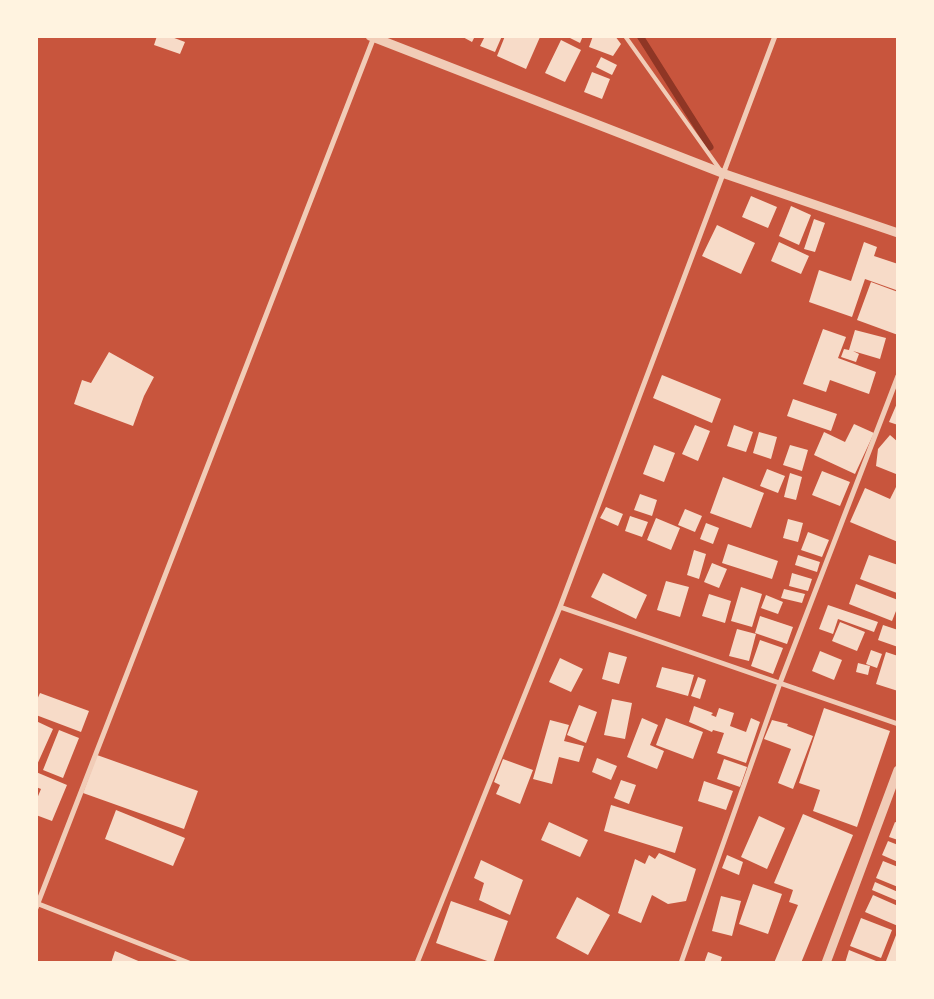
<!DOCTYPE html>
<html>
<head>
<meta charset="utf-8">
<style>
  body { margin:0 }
  #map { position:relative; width:934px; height:999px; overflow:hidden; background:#c8553d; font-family:Figtree,sans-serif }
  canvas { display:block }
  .frame { position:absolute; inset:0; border:38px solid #fff3e0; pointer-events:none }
</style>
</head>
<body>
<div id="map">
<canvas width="934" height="999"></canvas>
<div class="frame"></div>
</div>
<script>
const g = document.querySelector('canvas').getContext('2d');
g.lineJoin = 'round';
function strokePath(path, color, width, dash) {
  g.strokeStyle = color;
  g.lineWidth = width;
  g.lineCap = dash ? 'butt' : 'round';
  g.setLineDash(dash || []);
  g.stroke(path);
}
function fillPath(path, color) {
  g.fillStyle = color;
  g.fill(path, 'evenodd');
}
const stream = new Path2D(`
  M640 36 710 147`);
const building = new Path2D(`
  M157 36H169L185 42 180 54 154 45Z
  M461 36H475L472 42Z
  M485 36H502L495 52 480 46Z
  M505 36 540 37 526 69 497 56Z
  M566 36H583L580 43Z
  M593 36H615L621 44 613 56 589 47Z
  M561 40 581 50 565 82 545 73Z
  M601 57 617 65 612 75 596 67Z
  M592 72 610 79 602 99 584 92Z
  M751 196 777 207 768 228 742 217Z
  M791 206 811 215 799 245 779 236Z
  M814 219 825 223 815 252 804 249Z
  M717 225 755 243 741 274 702 256Z
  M779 242 809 256 801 274 771 261Z
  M864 242 877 247 874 256 898 264V285L896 290 865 279 852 317 809 302 819 270 851 281Z
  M871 282 898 292V335L857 320Z
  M823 329 846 337 838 358 876 372 869 394 830 380 826 392 803 384Z
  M855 330 886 338 880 359 853 351 859 354 856 362 841 357 844 349 849 350Z
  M109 352 154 377 144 396 133 426 74 404 82 380 91 383Z
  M662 375 721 399 712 423 653 398Z
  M793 399 837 414 831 431 787 416Z
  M898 401V425L889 422Z
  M854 424 874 433 855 474 814 455 824 432 845 442Z
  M695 425 710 431 698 461 682 454Z
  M734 425 753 432 746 452 727 446Z
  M759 432 777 437 771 459 753 453Z
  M890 435 898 442 896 474 876 466 878 449Z
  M654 445 675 453 664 482 643 474Z
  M790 445 808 450 802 471 783 465Z
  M767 469 785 476 778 493 760 486Z
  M822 471 850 482 840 506 812 495Z
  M790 473 802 477 796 500 784 497Z
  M723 477 764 493 751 528 710 513Z
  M896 487 898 488V542L850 522 865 488 890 499Z
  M640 494 657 500 652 516 634 510Z
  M606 507 623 514 618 526 600 518Z
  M685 509 702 516 695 532 678 525Z
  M630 516 648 522 642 537 625 531Z
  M656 518 680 528 671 550 647 540Z
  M788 519 803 523 798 542 783 538Z
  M706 523 719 528 713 544 700 539Z
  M808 532 829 540 822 557 801 550Z
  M728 544 778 561 772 579 722 563Z
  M694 550 706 554 699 579 687 575Z
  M798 555 820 562 817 572 795 565Z
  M869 555 898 565 897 593 860 579Z
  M712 563 727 569 719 588 704 582Z
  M603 573 647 595 636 619 591 597Z
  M792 573 812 579 808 591 789 586Z
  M666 581 689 587 680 617 657 610Z
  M856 584 898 600V606L892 621 849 604Z
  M741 587 762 594 752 627 731 621Z
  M784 589 805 594 802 603 781 598Z
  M709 594 731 601 725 623 702 616Z
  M766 595 783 602 778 614 761 608Z
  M828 605 878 622 874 632 838 619 833 634 819 629Z
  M760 616 793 627 787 644 755 633Z
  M840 622 865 632 857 651 832 641Z
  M883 625 898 630V647L878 640Z
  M737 629 756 634 749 661 729 656Z
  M760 640 783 648 773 674 751 666Z
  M871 650 882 654 877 668 866 664Z
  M820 651 842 660 834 680 812 671Z
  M609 652 627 657 619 684 602 679Z
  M886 652 898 656V691L876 684Z
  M560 658 583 669 571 692 549 682Z
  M858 663 870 666 868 675 856 672Z
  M662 667 694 675 688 696 656 687Z
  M698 677 706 680 700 699 691 696Z
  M40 693 89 711 81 732 36 715V702Z
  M612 699 632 703 625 739 604 735Z
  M579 705 597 712 586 743 567 735Z
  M694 706 713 713 711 715 716 717 719 708 734 713 730 726 746 732 751 718 760 722 746 763 717 753 724 733 713 730 712 732 689 722Z
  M824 708 890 731 857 827 813 811 820 790 799 783Z
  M642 718 658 725 650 745 664 751 657 769 627 757Z
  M666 718 703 732 693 759 656 745Z
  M550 720 569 725 564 741 584 746 579 762 559 757 552 784 533 779Z
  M772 720 788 724 787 726 813 736 793 789 778 783 791 749 764 739Z
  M36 721 53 729 36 767Z
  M59 730 79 738 63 778 43 770Z
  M97 755 198 791 184 829 83 793Z
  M597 758 617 766 611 780 592 772Z
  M503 759 533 770 520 804 496 794 500 785 494 782Z
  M724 759 747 767 740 787 717 779Z
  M36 772 67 785 52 821 36 815V801L41 789 36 787Z
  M621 780 636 785 629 804 614 798Z
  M704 781 733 791 726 810 698 801Z
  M611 805 683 827 675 853 604 831Z
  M116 810 185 838 173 866 105 839Z
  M803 814 853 835 801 963H774L798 905 789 902 793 890 774 883Z
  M759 816 785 828 767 869 741 857Z
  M549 822 588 840 580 857 541 840Z
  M895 822 898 823V840L889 837Z
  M888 841 898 845V862L882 855Z
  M659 853 696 869 686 901 668 904 652 895 641 923 618 913 635 859 645 864 649 855 655 859Z
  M727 855 743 862 739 875 722 868Z
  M481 860 523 880 510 915 479 900 484 883 474 878Z
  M883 861 898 867V887L876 878Z
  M875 882 898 892V901L872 890Z
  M753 884 782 894 768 934 739 924Z
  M873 895 898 906V926L865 912Z
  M721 896 741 901 732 936 712 931Z
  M577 897 610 915 588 955 556 938Z
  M451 901 508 921 493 963 436 943Z
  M861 918 892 930 881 958 850 946Z
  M898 930V963H890L886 961Z
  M849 950 881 963H845Z
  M115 951 143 963H111Z
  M708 952 722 957 720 963H704Z`);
const service = new Path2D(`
  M625 36 721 171`);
const minor = new Path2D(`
  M560 607 898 724
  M36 903 189 963
  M36 908 374 37
  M417 963 560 607 775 36
  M681 963 780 683 898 376`);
const tertiary = new Path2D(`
  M370 36 722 173 898 233
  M826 963 898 770`);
strokePath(stream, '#8f3625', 7);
fillPath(building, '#f7dbc8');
strokePath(service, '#f1ccb7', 4);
strokePath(minor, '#f1ccb7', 5);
strokePath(tertiary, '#f1ccb7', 9);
</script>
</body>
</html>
